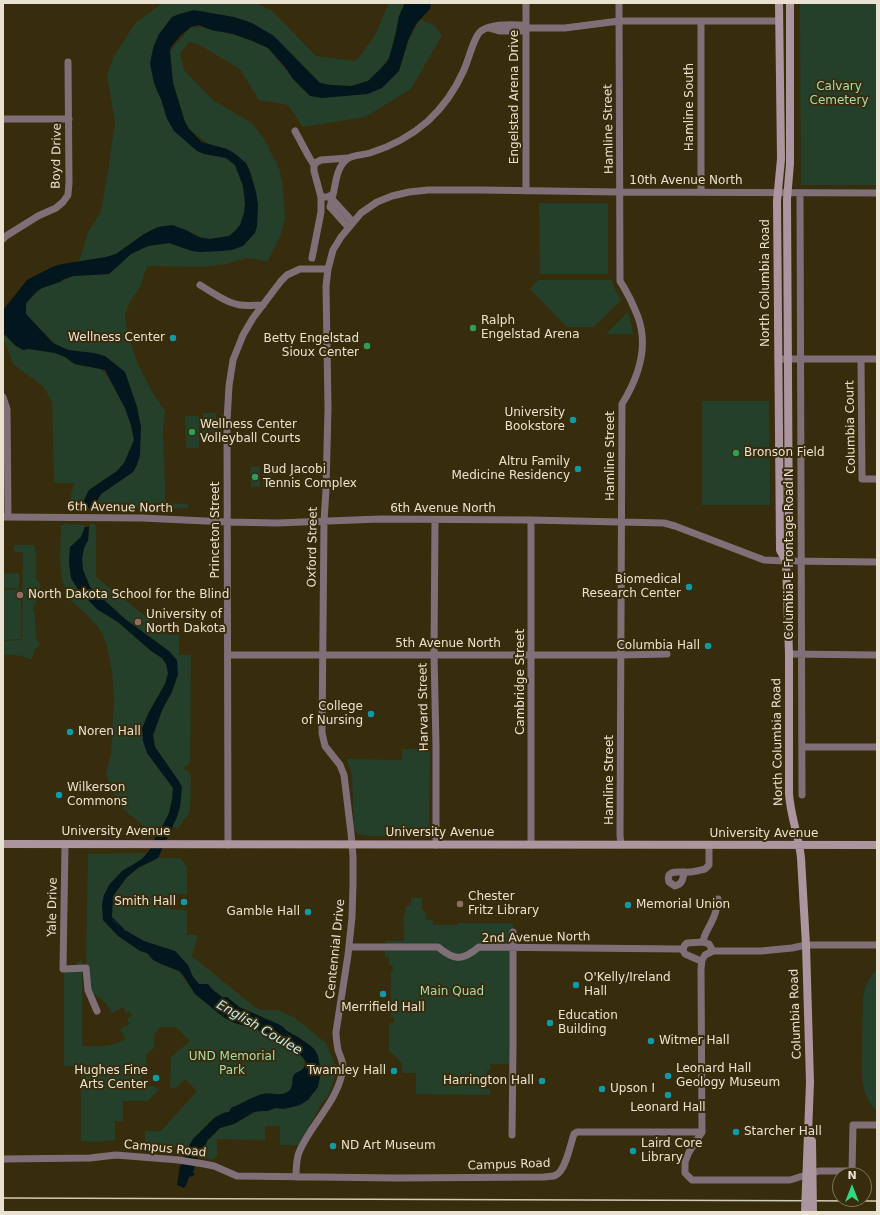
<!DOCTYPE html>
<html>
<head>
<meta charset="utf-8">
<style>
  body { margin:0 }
  #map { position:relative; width:880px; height:1215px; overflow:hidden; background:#372c0c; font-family:"DejaVu Sans",sans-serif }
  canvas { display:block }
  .frame { position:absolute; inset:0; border:4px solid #e9e2d0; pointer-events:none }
  .north { position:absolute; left:832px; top:1167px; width:40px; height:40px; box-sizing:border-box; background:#372c0c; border:1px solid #7e755a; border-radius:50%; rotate:0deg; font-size:11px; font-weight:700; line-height:16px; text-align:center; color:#e9e2d0 }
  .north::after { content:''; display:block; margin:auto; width:14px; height:18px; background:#30d883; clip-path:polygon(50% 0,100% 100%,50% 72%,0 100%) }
</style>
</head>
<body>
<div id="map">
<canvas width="880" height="1215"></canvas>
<div class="frame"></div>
<div class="north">N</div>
</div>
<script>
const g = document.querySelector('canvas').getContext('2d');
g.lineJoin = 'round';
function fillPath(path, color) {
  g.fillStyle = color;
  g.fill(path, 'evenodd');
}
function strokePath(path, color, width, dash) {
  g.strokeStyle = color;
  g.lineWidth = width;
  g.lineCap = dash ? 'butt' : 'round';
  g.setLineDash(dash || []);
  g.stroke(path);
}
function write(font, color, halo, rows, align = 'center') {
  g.font = font + ' "DejaVu Sans",sans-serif';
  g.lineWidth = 4;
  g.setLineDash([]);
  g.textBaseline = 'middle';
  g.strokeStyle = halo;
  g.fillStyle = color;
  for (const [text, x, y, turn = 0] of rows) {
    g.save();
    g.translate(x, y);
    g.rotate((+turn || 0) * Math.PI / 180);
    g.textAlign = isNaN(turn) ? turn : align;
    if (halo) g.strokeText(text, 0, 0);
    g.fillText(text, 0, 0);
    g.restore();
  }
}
const green = new Path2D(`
  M163 3H255L272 11 316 56 356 61 374 37 389 3H405L401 11 389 58 381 68 368 81 353 86 331 85 320 83 305 68 247 21 222 16 172 17 165 26 161 99 174 131 183 138 218 156 226 158 235 165 243 186 245 203 244 213 240 225 235 231 229 236 210 239 203 238 186 230 158 227 144 234 116 254 106 257 79 262 88 232 101 212 108 171 115 122 107 75 114 56 136 22Z
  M800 3H877V185H801Z
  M420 19 435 26 442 35 411 89 365 117 303 127 288 105 259 100 240 69 198 44 189 42 180 54 184 70 214 101 252 123 264 139 280 171 283 190 285 219 281 234 268 261 247 258 226 264 202 267 147 266 140 287 131 300 125 314 127 331 137 362 151 390 165 411 163 431 165 484V503L188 504V508L165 509 90 508 96 503 101 494 133 472 141 427 137 407 125 372 57 345 40 329 26 314V307L28 301 42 288 60 282 73 276 109 274 131 254 148 246 169 243 192 251 257 226C258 206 257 188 249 169L209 144 189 129 185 122 173 83 170 51 191 27 208 28 239 36 268 48 303 90 380 88 406 45Z
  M539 203H608V274H540Z
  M538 280H612L614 287 621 300 594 327H567L530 289Z
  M628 312 632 327 633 334H606Z
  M3 333 16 346 29 349 55 353 65 357 72 363 82 366 100 368 108 377 125 408 131 425 134 440 131 450 124 463 117 471 89 490 84 500 85 508H72L71 494 75 483H54L52 402 43 386 14 365 3 338Z
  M702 401H769L770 505H702Z
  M203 413H216V434H203Z
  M185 416H199V448H186Z
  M250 467H260V487H251Z
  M263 467H272V486H263Z
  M63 524 85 525C85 535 78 540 70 547L69 562 71 578 79 591 98 610 118 622 151 651 162 658 166 664 168 673 165 684 149 712 147 753 173 788 172 800 169 813 163 825 156 836 117 804 106 774 111 755 114 700 112 671 107 647 103 635 98 627 84 612 70 600 62 579 60 560 61 526Z
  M90 524H95L96 528V577L169 635H179V655H191L190 764 184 767V769L189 772 191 777 190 811 178 829 172 826 177 817 181 798 178 780 155 747 153 735 163 708 172 692 178 674 147 636 125 619 90 587 83 569 82 559 84 548 88 540Z
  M14 545H34L36 553V578L40 584V594L33 608C36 618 36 629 36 640L40 644 39 646 35 649 32 659H29L22 656 3 654V641L22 640 23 552H14Z
  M19 573V588H3V574Z
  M21 589V639L3 640V590Z
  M402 749H430L429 836H370L358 834 354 828 352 775 347 759 402 760Z
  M147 853 102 904 103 920 108 925 140 951 147 953 156 961 179 971 195 994 222 1016 232 1022 258 1030 280 1045 297 1051 303 1057 305 1066C299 1073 295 1084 290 1090 282 1097 272 1093 263 1094 254 1095 237 1107 229 1112L223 1113 193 1139 186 1151 163 1144 145 1143V1131H161L197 1091 185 1079 176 1088H170L171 1057 190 1041 176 1027H160L154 1035V1048L146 1055 147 1072 141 1077V1086H154L159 1090 147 1101H123V1121H115V1140L97 1142 81 1141V1066H64V971L73 967 82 959V1046C100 1046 109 1048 126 1039L120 1029 130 1024 127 1019 132 1016 129 1011 126 1013 123 1007 112 1013C107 1002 99 997 90 991L86 968 88 854Z
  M158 858H180L187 867V894H169V909L187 910V935H198L192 956 256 1008 262 1010H278L295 1018 326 1043 335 1065V1076L328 1096 320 1106 299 1145H280V1126H265V1140L217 1139V1157L211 1160 199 1154 206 1144 207 1141 220 1128 234 1124 256 1112 267 1111 276 1108 284 1109 318 1087 298 1037 287 1031 282 1026 275 1022 239 1007 227 997H222L212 989 199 984 190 973 188 965 175 951 151 944 127 933 113 921 112 915 113 896 127 877 138 868Z
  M411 898H422V910L425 911 426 920H433V925H457L458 923H513L512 1064H490V1070H487V1089H490V1095L416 1094V1073H402V1063L391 1052H389V1023H394V1017H391V972L393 971V966L389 965V957H385V941H404V921H402L405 914 406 906H411Z
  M877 970V1111C858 1094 862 1065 862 1043 862 1028 863 1013 863 999 865 986 867 979 877 970Z`);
const water = new Path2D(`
  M405 3H431L430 9 416 24 409 38 399 71 382 88 368 94 322 98 310 96 293 79 285 67 268 48 253 41 233 34 211 30 199 25 191 27 181 35 171 47 170 51 173 83 185 122 189 129 202 142 227 149 234 153 246 163 249 169 256 192 258 205 257 226 255 233 243 246 232 250 222 251 200 252 192 251 169 243 148 246 131 254 109 274 73 276 64 279 60 282 42 288 37 291 26 303V314L53 343 68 350 94 353 105 356 125 372 137 407 141 427 140 455 137 465 133 472 101 494 96 503 90 508H85L84 500 89 490 117 471 124 463 134 440 131 425 125 408 105 370 75 364 65 357 55 353 29 349 23 350 16 346 3 333V310L27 280 52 267 62 264 106 257 116 254 144 234 158 227 172 225 186 230 198 237 210 239 229 236 235 231 240 225 244 213 245 203 243 186 235 165 226 158 204 154 197 151 174 131 167 119 161 99 158 93 154 83 150 64 153 48 159 34 172 17 179 14 194 10 234 17 252 23 274 36 320 83 331 85 351 86 368 81 386 63 389 58 395 37 399 16Z
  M85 527H89L88 540 84 548 82 559 83 570 90 587 125 619 169 651 177 660 178 674 172 692 163 708 153 735 155 747 178 780 182 787 180 807 177 817 158 858 138 868 127 877 113 896 112 915 113 921 123 929 144 941 175 951 188 965 193 977 199 984H208L212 989 222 997H227L239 1007 282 1026 287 1031 298 1037 311 1046 315 1050 318 1056 321 1072 318 1087 308 1100 300 1105 284 1109 276 1108 267 1111H260L254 1112 234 1124 220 1128 207 1141 206 1144 199 1154 193 1172 195 1175 189 1177 186 1185 184 1188 177 1185 180 1166 183 1163 186 1151 193 1139 214 1118 223 1113 229 1112 231 1108C239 1105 256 1095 263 1094 272 1092 282 1098 290 1090 294 1085 291 1079 294 1075 297 1070 304 1073 306 1062 300 1052 292 1050 282 1045 276 1043 273 1040 267 1038V1036L258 1030 232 1022 222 1016 195 994 183 975 179 971 161 964 153 960 147 953 140 951 118 936 103 920 102 904 104 895 109 885 122 871 142 859 149 851 156 836 163 825 169 813 172 800 173 788 147 753 143 741 142 728 149 712 165 684 168 673 166 664 162 658 151 651 118 622 98 610 79 591 71 578 69 562 70 547 81 537Z`);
const stream = new Path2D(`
  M113 919 123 929`);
const street = new Path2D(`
  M526 3V191
  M619 3 620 281C627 292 633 304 638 317 649 347 638 378 622 404L620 835 621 845
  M701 21V192
  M489 28 499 31H526
  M526 28H565L619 21H776
  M3 119H69
  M295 131 309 157 314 165
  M800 193 802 795
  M321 197 314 171V165L317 162 321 160 348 158
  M332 199 353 222
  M348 227 330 207C331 203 332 199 333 195 336 183 336 168 347 159 352 155 363 155 370 153 392 146 411 136 428 121 443 107 455 90 463 72 468 62 474 36 481 31 493 23 512 25 526 25
  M3 239 6 236 38 216 56 208 63 202 68 195 69 183 68 62
  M312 258 321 212V197H328L333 194
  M200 285C212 292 226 303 240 305 247 306 255 305 263 305
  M778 359H877
  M861 359 862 479H877
  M3 397 7 409 8 517
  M3 517 142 518 227 522 277 523 380 519 531 520 664 523 675 526 764 560 786 561 877 562
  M435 520 434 654 436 746V845
  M531 520V845
  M789 654 877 655
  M228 655H621L667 654
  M802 747H877
  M228 845 227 421 229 386 233 360 243 335 253 318 281 281 287 275 300 269H328
  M684 872C683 880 682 884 675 886L669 882C665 868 681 873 689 872 694 872 700 870 705 869L709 865V846
  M703 942C704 934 709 928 712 921 716 914 717 907 718 899
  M877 945H806L792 948 761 951H713L705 955 702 960 701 969 702 1132 689 1152 685 1162V1173L692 1180H790L819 1171H852L853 1125H877
  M349 947H438C455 961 462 961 479 947L680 949
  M701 961 685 954C682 950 683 946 687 943L703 942 709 944 713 951
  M63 969 65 845
  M64 969 86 968 88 990 97 1011
  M512 1135 513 1047V932
  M3 1159 90 1158 116 1155 179 1160 204 1164 214 1166 237 1176 397 1178 544 1177C548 1176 553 1177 556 1175 566 1170 570 1145 574 1134L577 1132H702
  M296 1177C296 1168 296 1158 300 1150 312 1123 335 1104 342 1074 345 1065 341 1059 338 1050 337 1044 336 1038 336 1032L348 955 352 917 353 885V856L351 833 344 775 340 765 325 746 322 733 324 521 326 490 328 408 326 286 328 269 333 250 341 237 361 213 377 202 392 196 409 192 428 190H480L620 192 877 193`);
const secondary = new Path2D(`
  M779 3 781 159 777 201 780 550 786 561
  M790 3V164L787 199 789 552 786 561 789 654V793C790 815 799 836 801 858L806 945 810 1082
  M3 844 877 845`);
const rail = new Path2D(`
  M3 1198 877 1201`);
const secondaryBridge = new Path2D(`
  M812 1141 813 1212
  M805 1212 810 1082`);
const markers = [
  [473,328,4,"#2e9e5b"],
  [173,338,4,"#0f9aa8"],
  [367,346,4,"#2e9e5b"],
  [573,420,4,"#0f9aa8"],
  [192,432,4,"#2e9e5b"],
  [736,453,4,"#2e9e5b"],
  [578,469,4,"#0f9aa8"],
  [255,477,4,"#2e9e5b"],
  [689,587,4,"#0f9aa8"],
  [20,595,4,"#8d6e63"],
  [138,622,4,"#8d6e63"],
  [708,646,4,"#0f9aa8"],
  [371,714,4,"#0f9aa8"],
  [70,732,4,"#0f9aa8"],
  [59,795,4,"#0f9aa8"],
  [184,902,4,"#0f9aa8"],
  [460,904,4,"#8d6e63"],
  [628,905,4,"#0f9aa8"],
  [308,912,4,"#0f9aa8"],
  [576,985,4,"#0f9aa8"],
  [383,994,4,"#0f9aa8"],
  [550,1023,4,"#0f9aa8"],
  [651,1041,4,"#0f9aa8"],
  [394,1071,4,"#0f9aa8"],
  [668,1076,4,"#0f9aa8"],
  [156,1078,4,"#0f9aa8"],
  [542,1081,4,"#0f9aa8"],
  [602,1089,4,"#0f9aa8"],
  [668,1095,4,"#0f9aa8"],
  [736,1132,4,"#0f9aa8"],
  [333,1146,4,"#0f9aa8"],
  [633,1151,4,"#0f9aa8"]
];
const parkNames = [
  ["Calvary",839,87],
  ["Cemetery",839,101],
  ["Main Quad",452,992],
  ["UND Memorial",232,1057],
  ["Park",232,1071]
];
const streetNames = [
  ["Engelstad Arena Drive",515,97,-90],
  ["Hamline South",690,107,-90],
  ["Hamline Street",609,129,-91],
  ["Boyd Drive",57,156,-89],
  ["10th Avenue North",686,181],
  ["North Columbia Road",766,283,-90],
  ["Columbia Court",851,427,-91],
  ["Hamline Street",611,456,-90],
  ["6th Avenue North",120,508,1],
  ["6th Avenue North",443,509],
  ["Princeton Street",216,530,-90],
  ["Oxford Street",313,547,-89],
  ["Columbia E Frontage Road N",790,554,-90],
  ["5th Avenue North",448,644],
  ["Cambridge Street",521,682,-90],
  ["Harvard Street",424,707,-91],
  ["North Columbia Road",778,742,-91],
  ["Hamline Street",610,780,-90],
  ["University Avenue",116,832],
  ["University Avenue",440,833],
  ["University Avenue",764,834],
  ["Yale Drive",53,907,-89],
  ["2nd Avenue North",536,938,-1],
  ["Centennial Drive",336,949,-84],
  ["Columbia Road",796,1014,-92],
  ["Campus Road",165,1149,6],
  ["Campus Road",509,1165,-2]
];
const poiNames = [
  ["Ralph",481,321],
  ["Engelstad Arena",481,335],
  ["Wellness Center",165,338,"right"],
  ["Betty Engelstad",359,339,"right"],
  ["Sioux Center",359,353,"right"],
  ["University",565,413,"right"],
  ["Bookstore",565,427,"right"],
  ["Wellness Center",200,425],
  ["Volleyball Courts",200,439],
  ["Bronson Field",744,453],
  ["Altru Family",570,462,"right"],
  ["Medicine Residency",570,476,"right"],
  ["Bud Jacobi",263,470],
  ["Tennis Complex",263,484],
  ["Biomedical",681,580,"right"],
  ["Research Center",681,594,"right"],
  ["North Dakota School for the Blind",28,595],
  ["University of",146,615],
  ["North Dakota",146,629],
  ["Columbia Hall",700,646,"right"],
  ["College",363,707,"right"],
  ["of Nursing",363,721,"right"],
  ["Noren Hall",78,732],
  ["Wilkerson",67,788],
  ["Commons",67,802],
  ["Chester",468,897],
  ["Fritz Library",468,911],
  ["Smith Hall",176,902,"right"],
  ["Memorial Union",636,905],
  ["Gamble Hall",300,912,"right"],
  ["O'Kelly/Ireland",584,978],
  ["Hall",584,992],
  ["Merrifield Hall",383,1008,"center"],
  ["Education",558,1016],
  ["Building",558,1030],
  ["Witmer Hall",659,1041],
  ["Leonard Hall",676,1069],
  ["Geology Museum",676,1083],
  ["Hughes Fine",148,1071,"right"],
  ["Arts Center",148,1085,"right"],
  ["Twamley Hall",386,1071,"right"],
  ["Harrington Hall",534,1081,"right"],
  ["Upson I",610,1089],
  ["Leonard Hall",668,1108,"center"],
  ["Starcher Hall",744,1132],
  ["Laird Core",641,1144],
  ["Library",641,1158],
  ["ND Art Museum",341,1146]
];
const waterNames = [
  ["English Coulee",259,1028,30]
];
fillPath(green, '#24402b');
fillPath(water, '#01171d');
strokePath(stream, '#01171d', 1.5);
strokePath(street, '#7f6f77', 7);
strokePath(secondary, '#ad95a0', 8);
strokePath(rail, '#d3ccb8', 1.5);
strokePath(secondaryBridge, '#ad95a0', 8);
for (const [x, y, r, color] of markers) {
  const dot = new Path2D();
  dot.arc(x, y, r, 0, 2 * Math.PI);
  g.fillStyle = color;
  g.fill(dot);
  strokePath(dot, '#372c0c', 1.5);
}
write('12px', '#a4dcb0', '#372c0c', parkNames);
write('12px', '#e9e2d0', '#372c0c', streetNames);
write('12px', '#e9e2d0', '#372c0c', poiNames, 'left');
write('italic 13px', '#beecf9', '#372c0c', waterNames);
</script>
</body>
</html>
